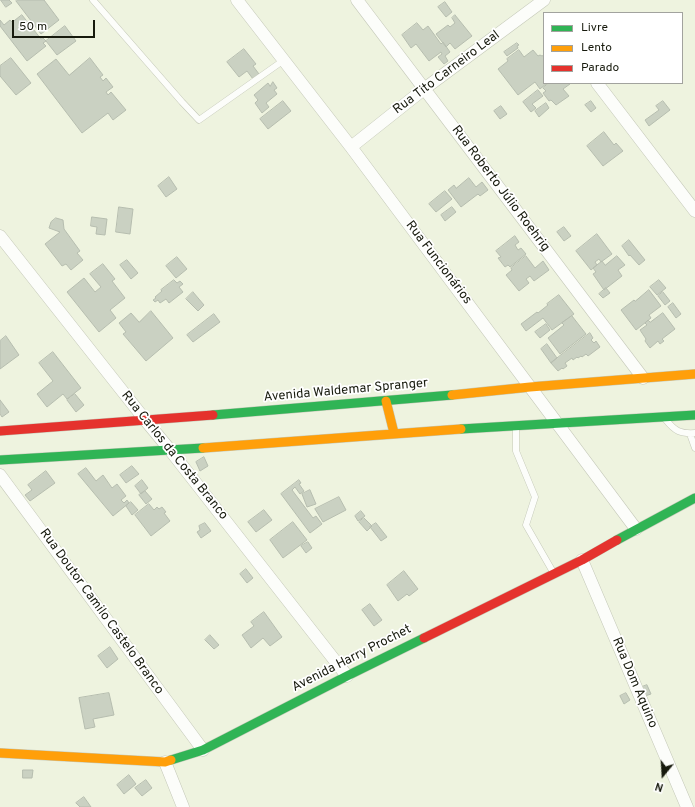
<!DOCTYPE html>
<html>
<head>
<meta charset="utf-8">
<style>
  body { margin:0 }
  #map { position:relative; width:695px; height:807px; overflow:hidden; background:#eef3df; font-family:Overpass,sans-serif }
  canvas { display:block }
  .legend { position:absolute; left:543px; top:12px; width:140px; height:72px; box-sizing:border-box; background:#fff; border:1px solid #a2a39e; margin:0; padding:5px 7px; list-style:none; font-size:12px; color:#171a0d }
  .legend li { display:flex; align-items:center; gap:8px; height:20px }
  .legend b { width:20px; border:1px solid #a2a39e }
  .north { position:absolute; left:643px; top:755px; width:40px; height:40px; -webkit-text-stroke:3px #fff; paint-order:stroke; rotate:198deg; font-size:11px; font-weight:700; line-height:16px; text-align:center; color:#171a0d }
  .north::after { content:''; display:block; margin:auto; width:14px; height:18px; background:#171a0d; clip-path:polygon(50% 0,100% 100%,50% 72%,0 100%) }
  .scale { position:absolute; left:12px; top:20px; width:83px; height:18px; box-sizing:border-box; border:2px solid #171a0d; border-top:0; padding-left:5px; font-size:12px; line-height:14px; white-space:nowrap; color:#171a0d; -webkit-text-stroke:3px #fff; paint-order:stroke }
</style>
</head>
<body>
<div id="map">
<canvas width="695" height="807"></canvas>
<ul class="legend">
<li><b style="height:5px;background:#30b455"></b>Livre</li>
<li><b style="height:5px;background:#ff9f0a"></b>Lento</li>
<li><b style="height:5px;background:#e5322d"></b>Parado</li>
</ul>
<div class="north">N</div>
<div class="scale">50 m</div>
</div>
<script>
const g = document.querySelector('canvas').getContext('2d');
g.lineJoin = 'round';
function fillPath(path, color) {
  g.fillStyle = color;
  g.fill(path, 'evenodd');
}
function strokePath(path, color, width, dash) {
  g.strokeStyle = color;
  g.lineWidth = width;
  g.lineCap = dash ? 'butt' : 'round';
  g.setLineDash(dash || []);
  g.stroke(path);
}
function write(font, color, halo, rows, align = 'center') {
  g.font = font + ' Overpass,sans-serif';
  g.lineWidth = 3.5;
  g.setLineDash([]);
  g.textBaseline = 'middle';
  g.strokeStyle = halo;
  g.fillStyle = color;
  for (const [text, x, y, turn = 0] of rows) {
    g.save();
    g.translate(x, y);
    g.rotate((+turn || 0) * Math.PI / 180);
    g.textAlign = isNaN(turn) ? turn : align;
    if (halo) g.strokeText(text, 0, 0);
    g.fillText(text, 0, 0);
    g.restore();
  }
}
const building = new Path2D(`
  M1 0H9L12 3 6 7Z
  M17 0H44L59 20 41 34 16 1Z
  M445 2 452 12 446 17 438 7Z
  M22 15 41 39 43 38 46 41 43 43 46 46 27 61 0 26V20L4 25 10 20 12 22Z
  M455 15 472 36 455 49 450 43 446 47 436 34 448 25 450 27 455 23 452 18Z
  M417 23 423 30 428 26 441 44 443 42 450 52 445 56 448 61 444 64 438 57 442 54 441 52 429 61 416 44 411 48 402 35Z
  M65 26 76 41 57 55 46 41Z
  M517 43 519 45 517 46 518 48 507 56 504 52Z
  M244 49 256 64 253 66 259 74 253 79 247 71 239 77 227 62Z
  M519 50 524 57 533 50 538 56 540 55 542 56 544 55V83H547L540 89 535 82 518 95 498 69 508 61 507 59Z
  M11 58 31 83 16 95 0 76V66Z
  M90 58 103 75 100 77 103 81 106 78 113 87 106 92 108 95 111 92 126 110 113 120 108 113 82 133 37 74 56 59 69 75Z
  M273 82 277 88 274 90 277 94 266 103 269 107 262 113 255 103 258 100 254 95 268 83 270 86Z
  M549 83H570V84L563 89 569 96 556 105 551 100 549 101 543 93 546 91 543 88Z
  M538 90 543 96 532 104 536 108 531 112 523 102Z
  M283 101 291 111 268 129 260 119Z
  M591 101 596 108 591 112 585 105Z
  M663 101 670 110 649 126 645 120 659 110 656 106Z
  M546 103 549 108 539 117 535 111Z
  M501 106 507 114 500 119 494 111Z
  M604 132 614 145 616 143 623 151 603 166 587 146Z
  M169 177 177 189 166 197 158 186Z
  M469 178 476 187 482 182 488 190 480 196 478 194 461 207 448 190 454 185 456 188Z
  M445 191 452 199 436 212 429 204Z
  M119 207 133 209 130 234 116 232Z
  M452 207 456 212 445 221 441 215Z
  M92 217 107 219 105 235 96 234 97 227 91 226Z
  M56 218 63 220 64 229 80 251 77 253 83 260 71 270 66 264 62 266 45 244 60 232 49 228 51 222Z
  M564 227 571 236 564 241 557 232Z
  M597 234 612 254 601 262 599 259 595 262 597 265 591 270 576 251Z
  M515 236 519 242 515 245 518 250 521 248 526 254 510 267 508 265 505 267 498 258 501 257 496 251Z
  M629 240 645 260 639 265 630 255 629 256 622 246Z
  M526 256 535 268 543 261 549 270 534 281 530 276 526 279 529 283 519 291 506 275 512 270 511 268Z
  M617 256 625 265 618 270 622 276 604 290 593 274 596 272 593 268 602 261 605 265Z
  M177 257 187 269 176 278 166 266Z
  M127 260 138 273 131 279 120 265Z
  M103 264 115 279 112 281 125 298 110 310 116 318 99 332 67 292 84 278 95 292 101 287 90 274Z
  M174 280 177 283 180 281 183 284 179 287 183 292 169 303 166 299 160 303 158 300 155 302 153 300 156 298 155 297 162 291 161 290Z
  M659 280 666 288 657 295 650 287Z
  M606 288 610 293 603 298 599 294Z
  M649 290 661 306 649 315 651 318 636 330 621 310 634 300 635 301Z
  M193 292 204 305 198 311 186 299Z
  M663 292 670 301 665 305 658 296Z
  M559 295 574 314 552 330 543 318 526 331 521 324 537 312 538 313 548 305 547 304Z
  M673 303 681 314 676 318 668 307Z
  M151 311 173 338 146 361 123 334 126 332 119 323 131 313 139 322Z
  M663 313 675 329 662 339 664 341 660 344 658 341 650 348 645 341 646 339 640 330 647 325 645 323 648 320 650 322Z
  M214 314 220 322 193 342 187 335Z
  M572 316 586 334 560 354 548 338 564 325 562 323Z
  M546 324 550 330 540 338 535 332Z
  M590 333 593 338 591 340 594 343 596 341 600 347 588 356 586 354 582 357 581 356 578 358 577 357 573 360 572 358 565 363 567 366 563 369 562 368 558 371 551 363Z
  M6 336 19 355 0 369V341Z
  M547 344 557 358 551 363 541 349Z
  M53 352 81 388 67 399 63 394 47 407 37 394 53 381 39 363Z
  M75 394 84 405 76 412 67 400Z
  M0 400 9 412 2 417 0 414Z
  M204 457 208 466 200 471 196 462Z
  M132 466 139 474 126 483 120 475Z
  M86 468 96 481 103 475 112 488 117 484 126 496 121 500 124 503 127 500 129 503 113 516 78 474Z
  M46 471 55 483 30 501 25 495 32 490 28 485Z
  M142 480 148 488 141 494 135 486Z
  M299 480 301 483 299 484 304 491 300 494 295 487 292 490 313 518 316 516 322 524 310 533 281 494Z
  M310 490 316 504 307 507 302 494Z
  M145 491 152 499 146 504 139 495Z
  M339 497 346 510 323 522 315 509Z
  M131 502 138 510 132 515 126 506Z
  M149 504 154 510 157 507 159 509 162 507 166 512 164 513 170 521 151 536 135 515Z
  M264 510 272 520 256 532 248 522Z
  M361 511 365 516 358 521 355 516Z
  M364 518 372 526 367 531 359 522Z
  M293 522 307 540 283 558 270 540Z
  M205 523 211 531 201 538 197 532 200 530 199 526Z
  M376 523 387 537 381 541 370 527Z
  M308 542 312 548 306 553 301 546Z
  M246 569 253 578 247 583 240 574Z
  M404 571 418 589 409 596 407 594 398 601 387 585Z
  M370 604 382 620 374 626 362 610Z
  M264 612 282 637 270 646 263 638 251 648 242 635 254 626 251 622Z
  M210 635 219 645 214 649 205 640Z
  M110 647 118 659 107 668 98 656Z
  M647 685 651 694 645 696 642 687Z
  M109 693 114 715 93 719 95 727 85 729 79 698Z
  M626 693 630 700 624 704 620 696Z
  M23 770H33L32 778H23Z
  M129 775 136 784 124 794 117 785Z
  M146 780 152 788 142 796 135 788Z
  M84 797 91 807H80L76 803Z`);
const lane = new Path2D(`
  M93 0 182 102 199 120 284 60
  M666 420C675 431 680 434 695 433
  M516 426V451L535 497 526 525 553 572
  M690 434 695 448`);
const street = new Path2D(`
  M237 0 351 147 636 529
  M357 0 643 378
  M597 83 695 211
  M351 147 424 89 544 0
  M0 236 146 421 170 450 347 676
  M0 475 203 750
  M582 560 687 807
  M165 762 183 807`);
const fast = new Path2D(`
  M213 415 452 395
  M461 429 695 415
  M0 460 203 448
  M617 540 695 498
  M171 760 203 750 347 676 424 638`);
const slow = new Path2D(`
  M452 395 530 387 695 374
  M386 401 394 433
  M203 448 461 429
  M0 753 165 762 171 760`);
const jam = new Path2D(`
  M0 431 213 415
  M424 638 582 560 617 540`);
const streetNames = [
  ["Rua Tito Carneiro Leal",447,73,-37],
  ["Rua Roberto Júlio Roehrig",500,189,53],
  ["Rua Funcionários",438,263,53],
  ["Avenida Waldemar Spranger",346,391,-5],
  ["Rua Carlos da Costa Branco",174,456,51],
  ["Rua Doutor Camilo Castelo Branco",101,612,54],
  ["Avenida Harry Prochet",352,659,-27],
  ["Rua Dom Aquino",634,683,67]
];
fillPath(building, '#cad1c2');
strokePath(building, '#b6bdaf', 1);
strokePath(lane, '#c4c8b8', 7);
strokePath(street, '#c4c8b8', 13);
strokePath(fast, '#c4c8b8', 10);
strokePath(slow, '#c4c8b8', 10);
strokePath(jam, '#c4c8b8', 10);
strokePath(lane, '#fcfdfa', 6);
strokePath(street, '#fcfdfa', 12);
strokePath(fast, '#30b455', 9);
strokePath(slow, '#ff9f0a', 9);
strokePath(jam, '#e5322d', 9);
write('13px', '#171a0d', '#fff', streetNames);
</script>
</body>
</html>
